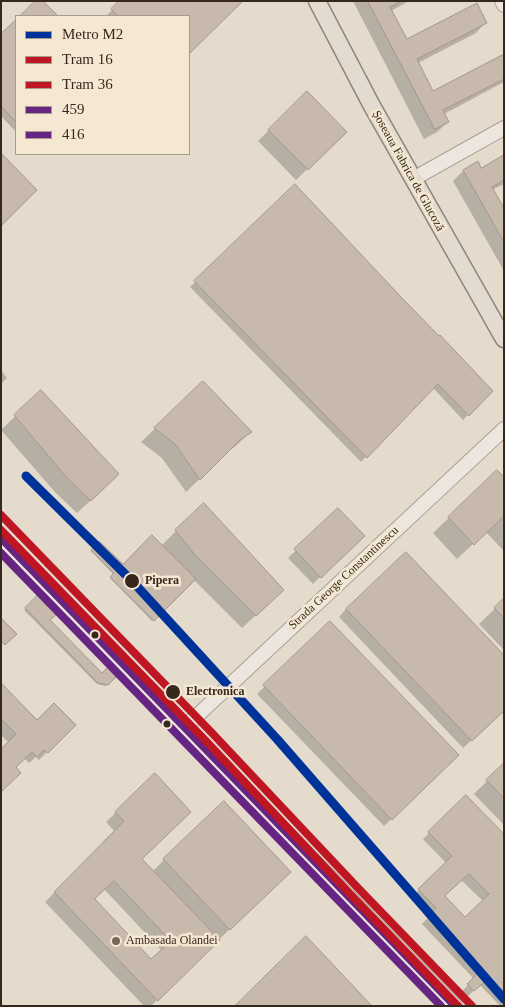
<!DOCTYPE html>
<html>
<head>
<meta charset="utf-8">
<style>
  body { margin:0 }
  #map { position:relative; width:505px; height:1007px; overflow:hidden; background:#e4dbcc; font-family:Georgia,serif }
  canvas { display:block }
  .frame { position:absolute; inset:0; border:2px solid #37281e; pointer-events:none }
  .legend { position:absolute; left:15px; top:15px; width:175px; height:140px; box-sizing:border-box; background:#f5e8d2; border:1px solid #a99b8a; margin:0; padding:6px 9px; list-style:none; font-size:15px; color:#37281e }
  .legend li { display:flex; align-items:center; gap:10px; height:25px }
  .legend b { width:25px; border:1px solid #a99b8a }
</style>
</head>
<body>
<div id="map">
<canvas width="505" height="1007"></canvas>
<div class="frame"></div>
<ul class="legend">
<li><b style="height:6px;background:#039"></b>Metro M2</li>
<li><b style="height:6px;background:#be1622"></b>Tram 16</li>
<li><b style="height:6px;background:#be1622"></b>Tram 36</li>
<li><b style="height:6px;background:#662483"></b>459</li>
<li><b style="height:6px;background:#662483"></b>416</li>
</ul>
</div>
<script>
const g = document.querySelector('canvas').getContext('2d');
g.lineJoin = 'round';
function fillPath(path, color) {
  g.fillStyle = color;
  g.fill(path, 'evenodd');
}
function strokePath(path, color, width, dash) {
  g.strokeStyle = color;
  g.lineWidth = width;
  g.lineCap = dash ? 'butt' : 'round';
  g.setLineDash(dash || []);
  g.stroke(path);
}
function write(font, color, halo, rows, align = 'center') {
  g.font = font + ' Georgia,serif';
  g.lineWidth = 5;
  g.setLineDash([]);
  g.textBaseline = 'middle';
  g.strokeStyle = halo;
  g.fillStyle = color;
  for (const [text, x, y, turn = 0] of rows) {
    g.save();
    g.translate(x, y);
    g.rotate((+turn || 0) * Math.PI / 180);
    g.textAlign = isNaN(turn) ? turn : align;
    if (halo) g.strokeText(text, 0, 0);
    g.fillText(text, 0, 0);
    g.restore();
  }
}
const shadow = new Path2D(`
  M121 1H242L189 53V16H108L107 15Z
  M353 1H409L391 11 407 41 486 22 476 33 418 63 433 92 504 58V82L444 114 448 122 437 132 424 139Z
  M16 22V132L1 116V36Z
  M307 93 345 132 296 180 258 141Z
  M504 156V184L492 190 504 210V271L453 181 463 171 481 169Z
  M295 186 491 391 463 420 433 388 361 462 190 287Z
  M1 370 7 378 1 384Z
  M203 383 250 432 237 445 226 453 186 492 162 458 141 442Z
  M41 392 104 488 77 513 55 492 1 430Z
  M497 472 504 479V551L486 532 457 559 433 533Z
  M338 510 363 536 313 584 288 558Z
  M176 531 269 603 242 628 194 580 152 621 110 578 114 575 91 551 99 542 123 566 161 546Z
  M40 595 49 620 102 675 118 673 105 686 97 684 24 610Z
  M504 600V649H503L479 624Z
  M346 609 504 710 463 748 339 617Z
  M330 623 458 755 384 826 257 694Z
  M1 685 37 721 74 725 39 760 36 757 29 763 24 758 14 767 1 791 9 743 1 735Z
  M504 764V825L474 794Z
  M155 775 140 860 152 872 164 860 278 882 151 1006H144L45 902 115 832 106 822ZM104 889 162 951 151 961 94 899Z
  M466 797 504 932V1006H500L480 985 467 997 461 992 474 979 422 924 430 916 412 897 446 863 423 839ZM461 880 483 901 465 918 444 896Z`);
const building = new Path2D(`
  M35 1H43L58 16H20Z
  M119 1H243L189 54V16H118L111 9Z
  M368 1H401L390 7 407 39 477 3 487 23 417 59 433 91 504 54V79L443 110 449 122 435 129Z
  M16 20V122L1 106V34Z
  M307 91 347 132 308 170 268 130Z
  M1 153 37 190 1 226Z
  M504 155V180L492 187 504 208V242L463 170 478 161 481 168Z
  M295 184 401 297 439 336 440 335 493 391 469 416 438 384 367 458 194 281Z
  M203 381 252 432 240 440 200 480 175 444 154 428Z
  M41 390 119 474 91 501 68 479 14 415Z
  M497 470 504 477V516L474 545 448 517Z
  M204 503 284 590 256 616 196 556 175 530Z
  M338 508 365 536 321 578 294 549Z
  M152 535 196 579 154 621 110 577 114 573 91 550 99 541 123 564Z
  M406 552 504 655V711L472 741 346 609Z
  M40 593 59 612 50 620 102 673 111 664 120 673 108 685 98 683 25 608Z
  M504 598V618L494 608Z
  M1 618 17 634 5 645 1 641Z
  M330 621 459 755 392 820 263 685Z
  M1 683 37 720 54 703 76 725 48 753 44 750 37 757 32 752 16 767 21 773 1 792V749L16 734 1 719Z
  M504 763V798L486 780Z
  M155 773 191 812 142 859 220 940 158 1001 54 892 124 821 115 812ZM114 881 171 941 151 959 95 899Z
  M466 795 504 834V995L488 979 474 991 467 984 480 971 428 916 436 908 418 889 452 856 428 832ZM469 874 489 894 465 917 445 896Z
  M224 801 291 872 230 930 163 859Z
  M306 936 372 1006H235Z`);
const minor = new Path2D(`
  M502 1 504 5
  M422 174 504 128
  M1 538 455 1006
  M185 727 504 429`);
const major = new Path2D(`
  M317 1 372 106 504 339`);
const bus1 = new Path2D(`
  M1 538 455 1006`);
const bus2 = new Path2D(`
  M1 553 441 1006`);
const tram1 = new Path2D(`
  M1 515 212 733 358 888 472 1006`);
const tram2 = new Path2D(`
  M1 530 205 740 351 895 458 1006`);
const metro1 = new Path2D(`
  M26 476 133 582 277 739 504 999`);
const markers = [
  [132,581,8,"#37281e"],
  [95,635,4.5,"#37281e"],
  [173,692,8,"#37281e"],
  [167,724,4.5,"#37281e"],
  [116,941,5,"#74675b"]
];
const streetNames = [
  ["Șoseaua Fabrica de Glucoză",408,171,61],
  ["Strada George Constantinescu",344,578,-43]
];
const stopNames = [
  ["Pipera",145,581],
  ["Electronica",186,692]
];
const poiNames = [
  ["Ambasada Olandei",126,941]
];
fillPath(shadow, '#0003');
fillPath(building, '#c8b9ad');
strokePath(building, '#a4968c', 1);
strokePath(minor, '#a9a096', 16);
strokePath(major, '#8e867c', 19);
strokePath(minor, '#ece6de', 14);
strokePath(major, '#e3dbcf', 16);
strokePath(bus1, '#662483', 8);
strokePath(bus2, '#662483', 8);
strokePath(tram1, '#be1622', 8);
strokePath(tram2, '#be1622', 8);
strokePath(metro1, '#039', 9);
for (const [x, y, r, color] of markers) {
  const dot = new Path2D();
  dot.arc(x, y, r, 0, 2 * Math.PI);
  g.fillStyle = color;
  g.fill(dot);
  strokePath(dot, '#f5e8d2', 2);
}
write('12px', '#37281e', '#f5e8d2', streetNames);
write('bold 12px', '#37281e', '#f5e8d2', stopNames, 'left');
write('12px', '#37281e', '#f5e8d2', poiNames, 'left');
</script>
</body>
</html>
